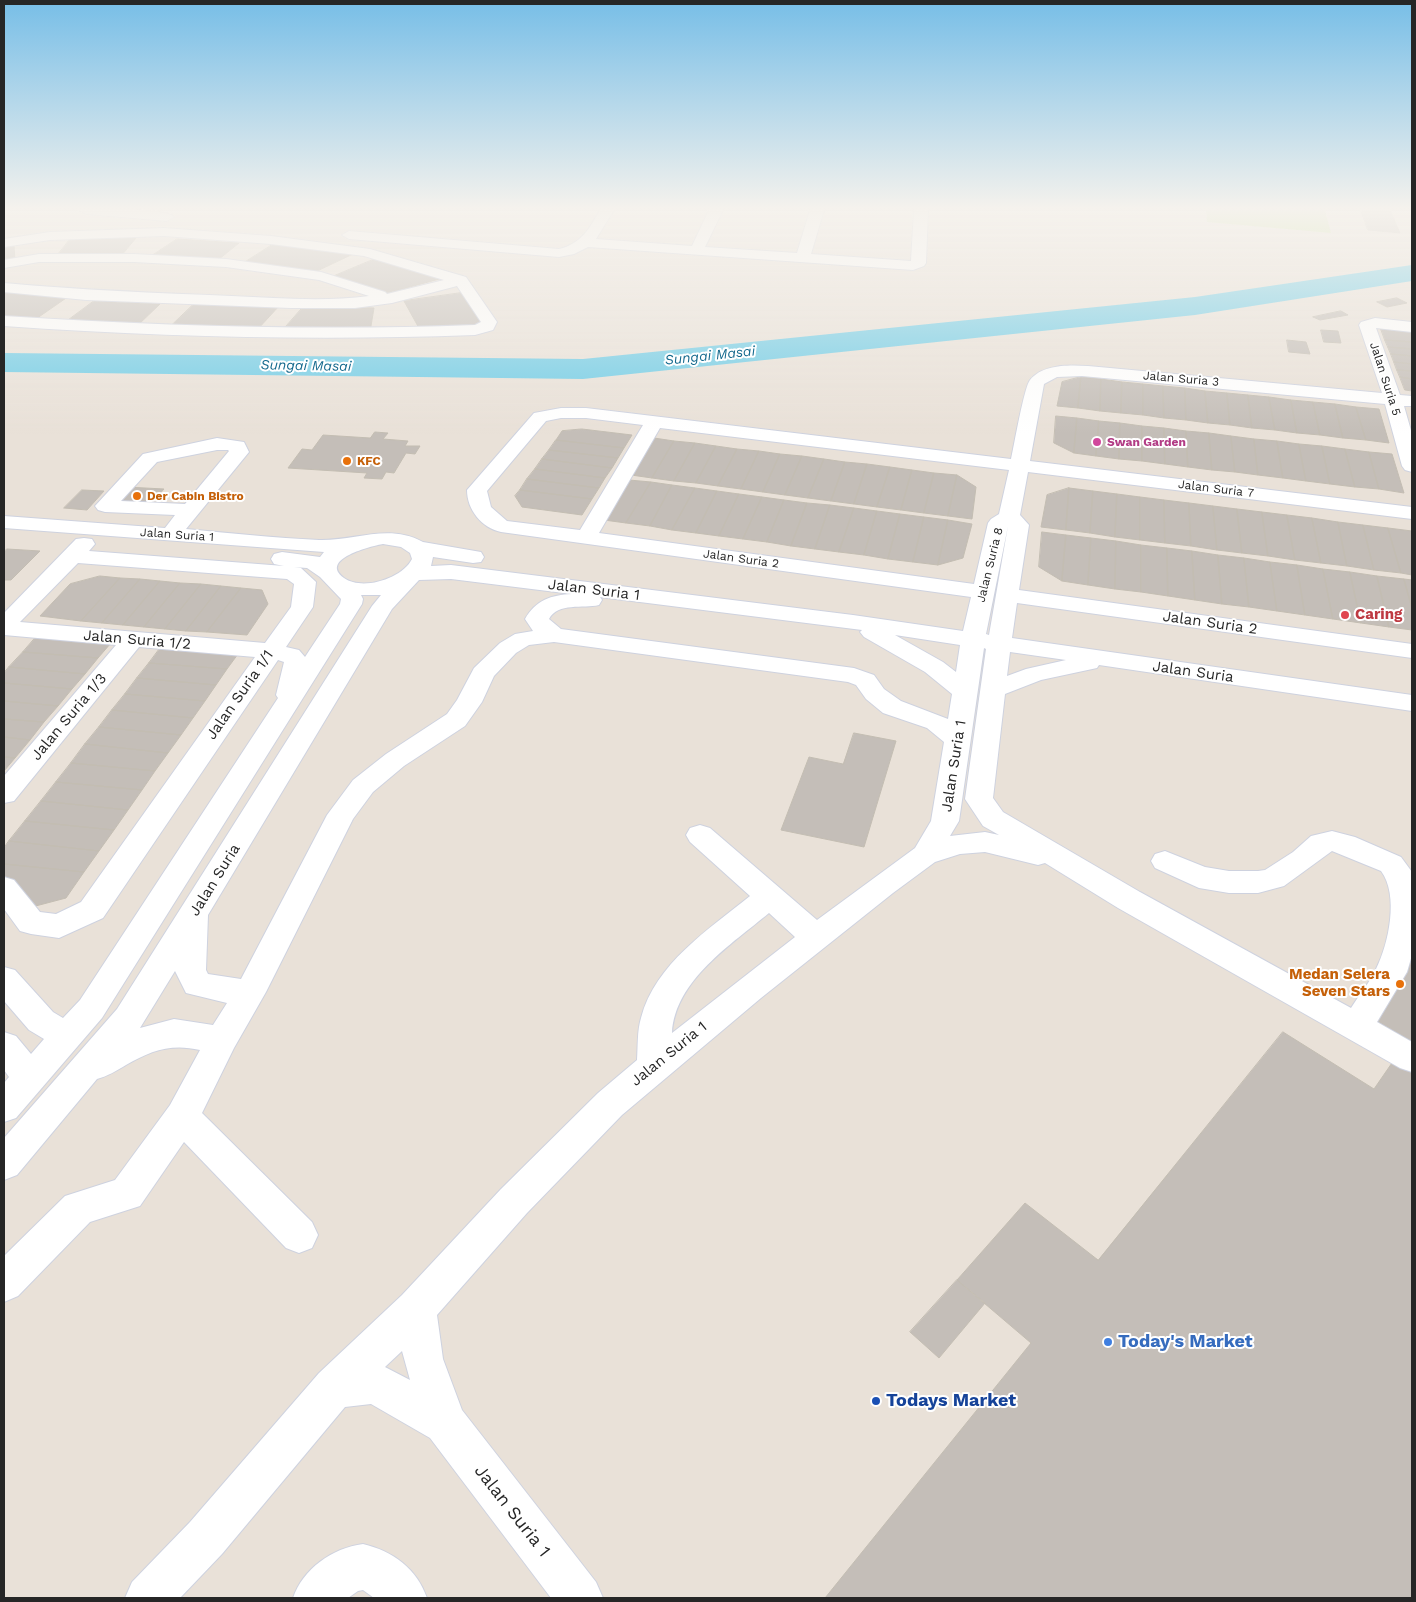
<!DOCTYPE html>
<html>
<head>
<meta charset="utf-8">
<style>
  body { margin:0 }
  #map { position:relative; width:1416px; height:1602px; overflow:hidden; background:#e9e1d8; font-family:"Work Sans",sans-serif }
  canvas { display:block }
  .frame { position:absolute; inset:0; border:5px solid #262626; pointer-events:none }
</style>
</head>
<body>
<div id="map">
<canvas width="1416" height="1602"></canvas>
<div class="frame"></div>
</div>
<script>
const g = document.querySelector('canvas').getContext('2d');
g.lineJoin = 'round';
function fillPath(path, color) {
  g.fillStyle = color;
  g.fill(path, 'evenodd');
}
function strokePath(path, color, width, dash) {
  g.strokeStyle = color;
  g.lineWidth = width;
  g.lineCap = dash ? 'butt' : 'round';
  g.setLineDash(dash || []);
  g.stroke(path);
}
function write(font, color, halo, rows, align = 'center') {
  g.font = font + ' "Work Sans",sans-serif';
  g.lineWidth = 4;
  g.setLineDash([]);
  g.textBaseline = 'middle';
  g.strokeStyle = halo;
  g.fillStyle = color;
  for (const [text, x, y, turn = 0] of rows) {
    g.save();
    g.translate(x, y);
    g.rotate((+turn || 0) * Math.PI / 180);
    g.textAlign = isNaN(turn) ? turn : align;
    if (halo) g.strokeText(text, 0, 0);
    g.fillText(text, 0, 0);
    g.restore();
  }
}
const pitch = new Path2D(`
  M1206 210H1325L1331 233 1207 222Z`);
const river = new Path2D(`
  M1412 265V281L1195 315 583 379 4 372V353L583 359 1195 297Z`);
const building = new Path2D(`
  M1361 210H1390L1400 233 1368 230Z
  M71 238H136L121 256 56 257Z
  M177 239 239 243 218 260 153 255Z
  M275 243 353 254 315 272 242 264Z
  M14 245 15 260 4 262V247Z
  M377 258 443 278 388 293 334 276Z
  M4 292 69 296 33 321 4 318Z
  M461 293 484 324 420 330 404 301Z
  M1397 298 1407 303 1387 307 1377 302Z
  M94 301 160 304 137 326 67 321Z
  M197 301 280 305 257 330 171 326Z
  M304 306 374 308 370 332 282 331Z
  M1341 311 1348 315 1320 320 1313 317Z
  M1381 329 1412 332V342L1385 340Z
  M1321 330 1338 331 1341 343 1324 342Z
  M1287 340 1306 342 1310 354 1289 352Z
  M1385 340 1412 342V349L1388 347Z
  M1388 347 1412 349V356L1391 354Z
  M1391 354 1412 356V364L1394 362Z
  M1394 362 1412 364V371L1397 370Z
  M1397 370 1412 371V379L1400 377Z
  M1081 377 1078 408 1057 406 1062 382Z
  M1081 377 1101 379 1100 411 1078 408Z
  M1400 377 1412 379V391L1405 390Z
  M1101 379 1122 382 1121 413 1100 411Z
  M1122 382 1143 384V415L1121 413Z
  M1143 384 1163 386 1164 418 1143 415Z
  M1163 386 1185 388 1186 420 1164 418Z
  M1185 388 1205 391 1208 423 1186 420Z
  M1205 391 1227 393 1230 425 1208 423Z
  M1227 393 1248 395 1252 428 1230 425Z
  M1248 395 1269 397 1275 430 1252 428Z
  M1269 397 1291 400 1297 433 1275 430Z
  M1291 400 1313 402 1320 435 1297 433Z
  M1313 402 1335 404 1343 438 1320 435Z
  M1335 404 1356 407 1366 440 1343 438Z
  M1356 407 1379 409 1389 443 1366 440Z
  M1056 416 1077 418 1074 453 1054 443Z
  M1077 418 1099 421 1096 456 1074 453Z
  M1099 421 1120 423 1119 459 1096 456Z
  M1120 423 1142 426V461L1119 459Z
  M1142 426 1164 428 1165 464 1142 461Z
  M1164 428 1186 431 1188 467 1165 464Z
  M582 429 632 435 624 448 556 440 562 431Z
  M1186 431 1209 433 1212 470 1188 467Z
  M375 432 388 433 383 439 408 441 405 446H420L415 454 406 453 394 473 386 472 382 479 364 478 367 473 288 468 302 449 312 450 323 435 370 438Z
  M1209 433 1231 436 1235 472 1212 470Z
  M1231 436 1254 439 1258 475 1235 472Z
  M654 438 674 441 652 478 631 475Z
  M1254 439 1277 441 1283 478 1258 475Z
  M556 440 624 448 618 458 549 450Z
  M674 441 695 443 674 481 652 478Z
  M1277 441 1299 444 1306 481 1283 478Z
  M695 443 716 446 696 483 674 481Z
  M1299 444 1322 446 1330 484 1306 481Z
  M716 446 737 449 718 486 696 483Z
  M1322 446 1345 449 1355 487 1330 484Z
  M737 449 759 451 741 489 718 486Z
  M1345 449 1369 452 1379 489 1355 487Z
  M549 450 618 458 612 468 542 459Z
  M759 451 780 454 763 492 741 489Z
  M1369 452 1392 454 1404 493 1379 489Z
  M780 454 802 456 785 495 763 492Z
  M802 456 824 459 808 498 785 495Z
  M542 459 612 468 605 478 535 469Z
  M824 459 845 462 831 501 808 498Z
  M845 462 867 464 854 504 831 501Z
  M867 464 890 467 877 507 854 504Z
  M890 467 912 470 901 510 877 507Z
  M535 469 605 478 599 488 527 479Z
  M912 470 934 473 924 513 901 510Z
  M934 473 957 475 948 516 924 513Z
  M957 475 976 487 972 519 948 516Z
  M527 479 599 488 592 499 520 490Z
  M629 480 651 482 626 523 604 520Z
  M651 482 672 485 650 526 626 523Z
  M672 485 695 488 672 530 650 526Z
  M126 487 164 489 149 506 111 504Z
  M695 488 717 491 696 533 672 530Z
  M1069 488 1093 491 1090 533 1066 530Z
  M1069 488 1066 530 1041 527 1047 495Z
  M82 490 104 491 87 510 64 508Z
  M520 490 592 499 582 515 522 507 515 496Z
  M717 491 739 494 719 536 696 533Z
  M1093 491 1117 494 1115 537 1090 533Z
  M739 494 762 497 743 539 719 536Z
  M1117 494 1140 497V540L1115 537Z
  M762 497 784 500 767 542 743 539Z
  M1140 497 1164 500 1165 543 1140 540Z
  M784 500 807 503 791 546 767 542Z
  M1164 500 1189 503 1191 546 1165 543Z
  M807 503 830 505 815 549 791 546Z
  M1189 503 1213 506 1217 550 1191 546Z
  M830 505 854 508 839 552 815 549Z
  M1213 506 1237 509 1242 553 1217 550Z
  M854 508 877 511 864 555 839 552Z
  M1237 509 1262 512 1268 556 1242 553Z
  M877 511 900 514 888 559 864 555Z
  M1262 512 1287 515 1295 560 1268 556Z
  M900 514 924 517 913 562 888 559Z
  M1287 515 1312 518 1321 563 1295 560Z
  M924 517 948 520 938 565 913 562Z
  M1312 518 1338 522 1347 566 1321 563Z
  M948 520 972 524 963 558 938 565Z
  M1338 522 1363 525 1374 570 1347 566Z
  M1363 525 1388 528 1401 573 1374 570Z
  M1388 528 1412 531V575L1401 573Z
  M1042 532 1066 535 1062 581 1039 567Z
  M1066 535 1091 538 1088 585 1062 581Z
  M1091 538 1116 541 1115 589 1088 585Z
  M1116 541 1141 545V592L1115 589Z
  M1141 545 1167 548 1168 596 1141 592Z
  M1167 548 1192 551 1195 600 1168 596Z
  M7 549 40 551 11 580H4V552Z
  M1192 551 1218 555 1222 604 1195 600Z
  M1218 555 1244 558 1249 607 1222 604Z
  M1244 558 1270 562 1277 611 1249 607Z
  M1270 562 1297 565 1305 615 1277 611Z
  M1297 565 1323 569 1333 619 1305 615Z
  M1323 569 1350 572 1361 623 1333 619Z
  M1350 572 1377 576 1389 627 1361 623Z
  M100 576 120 578 81 621 40 616 70 584Z
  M1377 576 1404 579 1412 608V630L1389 627Z
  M120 578 140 579 102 623 81 621Z
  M140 579 160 581 123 625 102 623Z
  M1404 579 1412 580V608Z
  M160 581 180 583 144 627 123 625Z
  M180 583 201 584 165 629 144 627Z
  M201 584 221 586 186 631 165 629Z
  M221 586 241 588 207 632 186 631Z
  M241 588 262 590 268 604 247 635 207 632Z
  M36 637 111 643 98 658 23 652Z
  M161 647 238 654 227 669 149 663Z
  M23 652 98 658 85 674 9 667Z
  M149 663 227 669 216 685 137 678Z
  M9 667 85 674 72 689 4 683V673Z
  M137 678 216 685 205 701 125 694Z
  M4 683 72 689 58 706 4 701Z
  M125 694 205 701 193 718 112 710Z
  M4 701 58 706 44 722 4 719Z
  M112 710 193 718 181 735 99 727Z
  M4 719 44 722 30 740 4 737Z
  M99 727 181 735 168 753 85 744Z
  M854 733 896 741 864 847 781 830 809 757 843 764Z
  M4 737 30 740 15 758 4 757Z
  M85 744 168 753 155 771 71 763Z
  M4 757 15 758 4 771Z
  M71 763 155 771 142 790 56 782Z
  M56 782 142 790 128 810 41 801Z
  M41 801 128 810 114 830 25 821Z
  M25 821 114 830 99 851 9 841Z
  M9 841 99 851 84 872 4 864V848Z
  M4 864 84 872 66 898 28 908 4 877Z
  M1411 953H1412V1042L1365 1014Z
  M1283 1032 1374 1089 1394 1060 1412 1071V1598H825L1031 1343 957 1280 1025 1203 1098 1260Z
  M957 1280 985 1303 939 1358 910 1332Z`);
const minor = new Path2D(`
  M79 210C94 209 166 208 174 217L167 221 86 214Z
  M600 210H614L596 239 692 246 709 210H723L705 247 797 253 810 210H824L811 254 911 261 914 210H928L926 263 924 266 913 270 588 247 574 254 559 257 349 239 342 235 349 231 559 249C581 244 590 228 600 210Z
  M164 228 271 236 370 249 466 277 497 322 493 330 475 335C318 341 161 337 4 326V316C161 326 318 331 475 325L481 322 457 286 392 303 355 308H291L86 300 4 292V283C80 290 156 293 232 296 277 298 324 302 369 296L319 280 226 267 134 262H39L4 268V260L39 254H134L226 259 321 272 385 292 387 294 444 280 364 256 271 244 164 236 50 240 4 247V239L50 232Z
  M1375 318 1412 322V332L1376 328 1400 395 1412 396V406H1404L1412 434V472L1405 470 1402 466 1385 404 1082 376 1057 377 1044 384 1030 461 1412 507V519L1028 472 1020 515 1029 525 1019 590 1412 644V658L1017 603 1012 638 1412 695V711L1099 665 1097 668 1041 680 1005 694 993 798 1003 812 1140 892 1351 1008C1359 995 1370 982 1376 969 1389 943 1399 895 1381 871L1332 851 1284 886 1258 893H1229L1199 888 1155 868 1151 861 1155 854 1165 851 1205 867 1229 871H1258L1265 870 1293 852 1311 836 1332 831 1355 837 1401 857 1412 872V955L1407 972 1377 1022 1412 1042V1072L1400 1068 1118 908 1045 863 1038 865 985 852 960 854 935 862 893 893 761 998 622 1115 527 1213 437 1315 443 1359 462 1410 596 1582 603 1598H551L430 1438 371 1404 345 1407 222 1554 180 1598H125L132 1582 190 1522 319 1373 402 1295 501 1189 598 1093 637 1060C638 1046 637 1031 641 1018 655 964 709 929 750 896L690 842 686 835 690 828 700 825 710 828 817 920 915 848 931 821 944 742 927 728 883 713 866 699 856 685 848 682 554 642 529 645 516 653 494 676 482 702 465 726 404 766 373 792 353 819 266 992 234 1048 202 1113 312 1222 318 1235 312 1248 299 1253 286 1248 184 1142 140 1206 90 1222 18 1296 4 1302V1256L65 1196 115 1180 170 1105 200 1050C171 1043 150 1051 126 1065 116 1071 108 1076 97 1079L17 1175 4 1180V1138L117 1009 372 606 381 595H361L363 599 362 604 102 1018 16 1118 4 1122V1083L9 1077 4 1070V1032L16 1036 31 1054 44 1039 29 1030 4 1001V967L15 970 53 1012 63 1018 80 1000 278 698 276 695 284 662 278 660 103 918 59 938 31 934 20 931 4 909V877L14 880 40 912 56 914 81 902 255 657 139 647 14 801 4 803V776L116 645 4 635V613L76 539 84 538 92 539 95 544 89 551 284 566 274 564 271 559 274 554 282 552 320 557 324 552 4 528V516L165 528 175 515 105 512 98 510 95 506 143 454 217 438 244 442 249 452 186 529C230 533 275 538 319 540 355 541 389 523 423 542L481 552 484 557 481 562 473 563 433 557 431 566 451 565 853 615 963 631 971 597 501 532C482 528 467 510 467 490L534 413 561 408H586L1011 459C1014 446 1024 387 1030 380 1043 364 1069 365 1088 366L1382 393 1359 325 1361 322ZM561 418H586L643 425 580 530 507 521 491 507 487 491 546 421ZM660 428 1009 470 999 514 991 519 988 523 974 584 599 533ZM217 450H228L229 451 185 504 121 501 157 462ZM1008 526 989 635 986 634ZM383 544 401 547 410 553 412 559C402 579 362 591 344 578 318 559 372 546 383 544ZM78 563 287 579 294 584 291 607 265 643 20 622ZM294 567 307 568 320 577 341 599 340 604 305 657 299 650 286 647 313 607 316 582 301 568ZM451 579 572 594C551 595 536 600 525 619L533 631 515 634 500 643 474 668 457 700 447 714 386 754 353 780 327 815 241 979 208 974 206 970 208 915 392 609 419 580ZM600 597 862 630 860 632 864 637 925 672 952 694 948 719 901 701 884 689 874 675 854 668 561 629 549 619C558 602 583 609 599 605L602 600ZM895 635 960 645 956 672 943 662ZM984 648 986 649 965 799 983 826 999 835 985 832 950 836 959 821ZM1010 652 1066 660 1026 669 1007 676ZM769 913 795 937 672 1033C675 980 732 944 769 913ZM175 971 186 993 227 1003 213 1025 174 1019 140 1028ZM402 1351 410 1380 385 1367Z
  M363 1544C393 1551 417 1569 427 1598H374L363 1590 358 1591 348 1598H293C303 1569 332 1548 363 1544Z`);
const markers = [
  [1097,442,5,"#d1479c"],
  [347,461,5,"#e8710a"],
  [137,496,5,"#e8710a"],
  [1345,615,5,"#e0444e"],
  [1400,984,5,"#e8710a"],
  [1108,1342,5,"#3f7fe0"],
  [876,1401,5,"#1a4fb4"]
];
const farStreetnames = [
  ["Jalan Suria 3",1181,379,5],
  ["Jalan Suria 5",1385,379,72],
  ["Jalan Suria 7",1216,489,7],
  ["Jalan Suria 1",177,535,4],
  ["Jalan Suria 2",741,559,8],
  ["Jalan Suria 8",990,565,-76]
];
const farHotelnames = [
  ["Swan Garden",1107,442]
];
const farFoodnames = [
  ["KFC",357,461],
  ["Der Cabin Bistro",147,496]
];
const farWaternames = [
  ["Sungai Masai",710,356,-6],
  ["Sungai Masai",306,366,1]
];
const streetNames = [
  ["Jalan Suria 1",594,590,7],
  ["Jalan Suria 2",1210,623,8],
  ["Jalan Suria 1/2",137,640,5],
  ["Jalan Suria",1193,672,8],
  ["Jalan Suria 1/1",240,695,-55],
  ["Jalan Suria 1/3",69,717,-50],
  ["Jalan Suria 1",954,766,-81],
  ["Jalan Suria",215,880,-58],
  ["Jalan Suria 1",669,1054,-39]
];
const healthNames = [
  ["Caring",1355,615]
];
const foodNames = [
  ["Medan Selera",1390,975],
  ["Seven Stars",1390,992]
];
const nearShopnames = [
  ["Today's Market",1118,1342]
];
const nearTransitnames = [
  ["Todays Market",886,1401]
];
const nearStreetnames = [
  ["Jalan Suria 1",512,1511,52]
];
fillPath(pitch, '#c5e493');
fillPath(river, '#6fcce6');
fillPath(building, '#c4beb8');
strokePath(building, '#c3bdb2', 1);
strokePath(minor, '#ced2df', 2);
fillPath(minor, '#fff');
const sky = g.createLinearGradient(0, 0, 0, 434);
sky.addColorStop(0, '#77bee7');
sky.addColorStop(0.48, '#f5f2ed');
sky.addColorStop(1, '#f5f2ed00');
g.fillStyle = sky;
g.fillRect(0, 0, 1416, 434);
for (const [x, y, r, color] of markers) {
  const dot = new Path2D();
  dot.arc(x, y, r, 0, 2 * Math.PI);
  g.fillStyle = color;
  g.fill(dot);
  strokePath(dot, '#fff', 2);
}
write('12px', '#262626', '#fff', farStreetnames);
write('bold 12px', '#b23c85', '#fff', farHotelnames, 'left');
write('bold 12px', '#c56008', '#fff', farFoodnames, 'left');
write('italic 14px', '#14698d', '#fff', farWaternames);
write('15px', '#262626', '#fff', streetNames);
write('bold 15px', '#be3a42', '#fff', healthNames, 'left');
write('bold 15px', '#c56008', '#fff', foodNames, 'right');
write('bold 18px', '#366cbe', '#fff', nearShopnames, 'left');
write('bold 18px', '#164399', '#fff', nearTransitnames, 'left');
write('18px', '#262626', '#fff', nearStreetnames);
</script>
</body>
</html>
